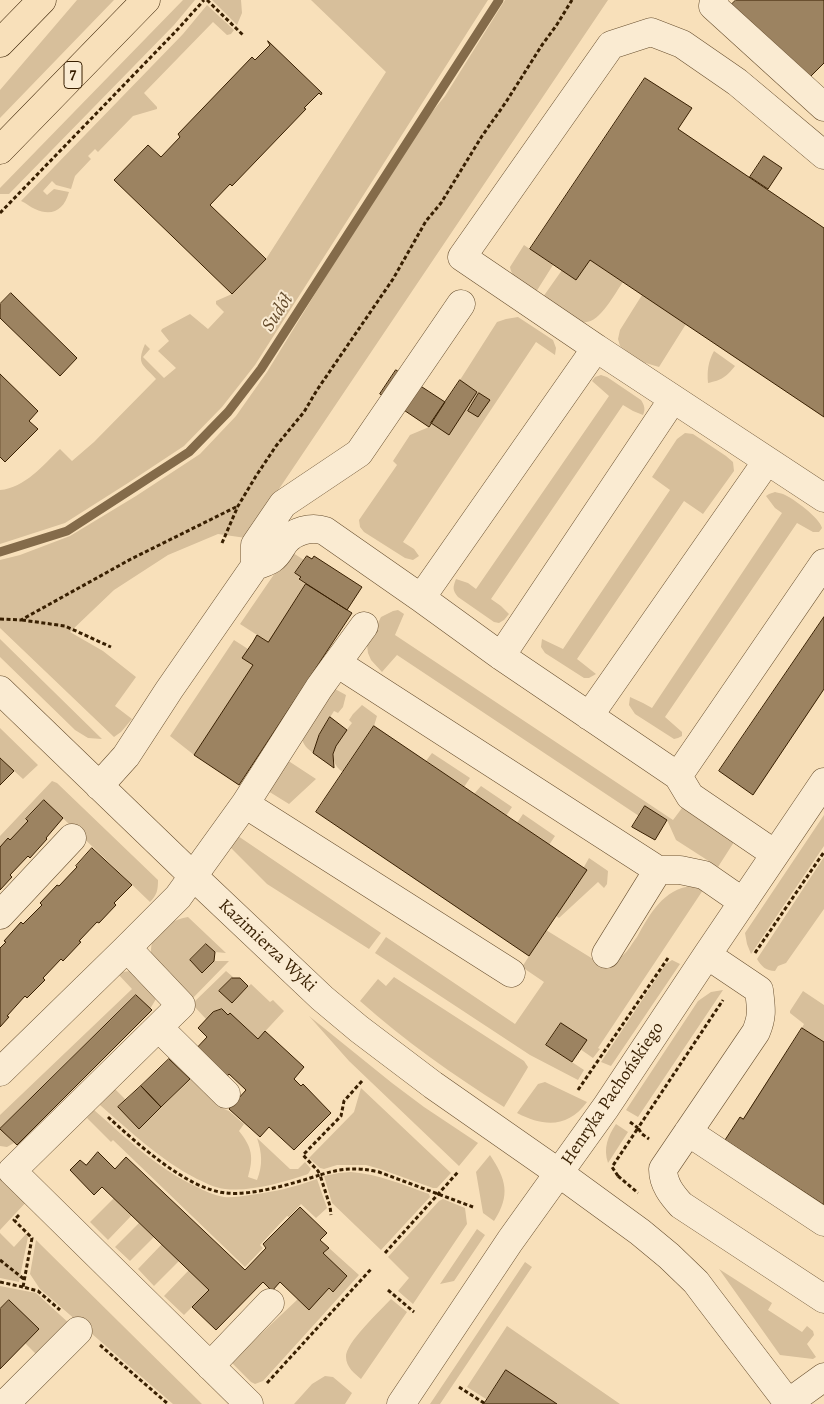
<!DOCTYPE html>
<html>
<head>
<meta charset="utf-8">
<style>
  body { margin:0 }
  canvas { display:block; background:#f8e0ba }
</style>
</head>
<body>
<canvas width="824" height="1404"></canvas>
<script>
const g = document.querySelector('canvas').getContext('2d');
g.lineJoin = 'round';
function fillPath(path, color) {
  g.fillStyle = color;
  g.fill(path, 'evenodd');
}
function strokePath(path, color, width, dash) {
  g.strokeStyle = color;
  g.lineWidth = width;
  g.lineCap = dash ? 'butt' : 'round';
  g.setLineDash(dash || []);
  g.stroke(path);
}
function write(font, color, halo, rows, align = 'center') {
  g.font = font + ' Alegreya,serif';
  g.lineWidth = 4;
  g.setLineDash([]);
  g.textBaseline = 'middle';
  g.strokeStyle = halo;
  g.fillStyle = color;
  for (const [text, x, y, turn = 0] of rows) {
    g.save();
    g.translate(x, y);
    g.rotate((+turn || 0) * Math.PI / 180);
    g.textAlign = isNaN(turn) ? turn : align;
    if (halo) g.strokeText(text, 0, 0);
    g.fillText(text, 0, 0);
    g.restore();
  }
}
const green = new Path2D(`
  M77 0H114L0 118V90Z
  M183 0H195L174 25 9 194H0V188Z
  M212 0H241L242 13 237 25Z
  M311 0H488L255 365 222 407 184 446 128 483 65 523 0 544V490C25 488 43 465 60 449L72 461 94 442 156 379C143 364 136 365 145 344L150 349 143 357 164 378 176 368 158 351 169 341 161 331 162 329 190 314 208 329 224 312 216 304V301L232 294 266 259 386 72Z
  M505 0H608L246 538 218 534 168 555 114 590 70 632 103 651 136 677 115 706 132 719 121 732 114 737 0 628V560L20 555 70 536 136 496 200 454 236 416 267 372 350 237 419 128 445 96Z
  M207 5 234 30 231 34 227 35 213 22 144 93 157 107V109L133 116 98 152 95 149 88 156 91 159 75 176 71 189 56 185 52 181 43 191 47 195 54 189 69 192C64 210 52 217 35 209 30 207 26 203 21 201L183 34Z
  M524 245 553 265 536 292C525 285 512 280 510 267Z
  M590 260 623 282C615 293 599 325 583 322 578 322 550 302 543 297L562 270 576 280Z
  M642 295 686 324 659 367 639 361 620 346 618 339 620 330Z
  M518 317 553 340 556 348 555 355 536 342 403 542 414 549 419 556 413 560 405 558 364 532 360 527 359 520 397 465 393 461 410 435 429 427 431 423 477 392 460 380 497 322 506 319Z
  M714 351 735 366C726 377 722 380 708 383 707 371 708 362 714 351Z
  M601 375 607 377 641 400C644 405 646 409 643 415L633 411 623 405 491 599 501 606 509 614 504 620 499 623 494 622 458 597C452 590 453 587 456 579L468 583 476 589 609 396 592 381 595 377Z
  M685 433 693 434 726 456 733 462 734 471 703 514 684 501 577 659 596 674 589 678H584L545 653 541 647 542 639 563 649 670 490 652 477 677 439Z
  M775 492C777 493 781 493 783 494 793 498 820 518 822 528L819 532H813L797 523 665 717 682 732V736L678 738 674 739 635 714 629 705 630 697 643 703 652 708 782 513 775 508 766 496 769 494Z
  M290 551 304 560 295 573 301 577 299 580 306 584 268 642 240 624Z
  M398 610 404 614 395 635 673 820 682 808 734 842 718 867 676 840 667 820 645 806 639 816 397 655 382 672 371 660 368 653 367 645 381 617 393 611Z
  M0 639 102 739 88 738 75 730 0 657Z
  M234 640 248 649 253 665 194 755 170 736Z
  M335 689 346 695 343 707 338 713 334 711 319 735 313 753C305 747 302 743 301 733Z
  M362 705 377 716 374 726 343 772C322 759 342 736 352 723L349 720 353 714Z
  M0 728 38 765 23 779 0 758Z
  M432 753 470 778 464 787 426 761Z
  M287 760 316 779 289 804 268 791Z
  M52 781 57 783 158 880C158 890 157 895 150 902L44 800 26 819 28 821 10 840 8 838 0 847V836Z
  M481 786 512 807 506 816 474 794Z
  M523 814 555 836 549 845 517 823Z
  M824 815V846L751 954 747 944 745 933Z
  M238 836 381 933 369 949 267 884 230 847Z
  M824 857V909L786 963 778 966 775 971C766 971 761 966 757 959Z
  M589 858 608 871 607 884 604 888 598 882 559 918 556 916Z
  M692 886 698 887 703 890 598 1048 600 1049 593 1058 580 1049 561 1023 546 1045 584 1070 578 1080 530 1055 375 953 386 937 515 1024 544 982 522 967 546 930 593 959C602 961 615 961 623 955 629 950 632 943 637 937 650 914 663 889 692 886Z
  M188 917 226 953 215 952 206 944 190 960 202 973 214 961H229L190 1001 151 954C151 949 151 943 154 938 162 927 175 919 188 917Z
  M672 960 680 964 611 1066 601 1062 666 964Z
  M130 971 156 999 150 1009 136 995 1 1129 14 1143 7 1147 0 1146V1115L132 989 118 974 122 972Z
  M226 971 233 977 220 991 232 1002 251 984 270 1002 273 1000 284 1011 258 1039 222 1009 213 1012 206 1019 192 1004Z
  M394 977 524 1061 528 1067 527 1069 504 1107C453 1075 405 1041 360 1001L378 979 386 986Z
  M723 990 638 1117 626 1110 698 1001 711 992Z
  M803 991 824 1005V1042L802 1028 804 1024 790 1013V1011Z
  M309 1016 392 1083 424 1107 478 1143 459 1166 349 1061Z
  M192 1078 224 1109 229 1111 244 1124 239 1131C252 1147 254 1157 248 1177L257 1180C263 1165 262 1153 257 1138L290 1169H298L305 1162 311 1169 308 1174C284 1182 251 1192 225 1189 215 1188 206 1183 197 1179 160 1160 131 1132 100 1105L115 1089 126 1100 118 1107 139 1129Z
  M545 1082 587 1102C568 1128 544 1127 517 1113L538 1084Z
  M361 1088 451 1173 437 1188H433L380 1169 366 1165H337L324 1169 320 1168 309 1158 354 1112Z
  M94 1110C126 1138 157 1168 195 1186 204 1191 214 1195 224 1197 232 1198 242 1196 250 1195 274 1192 295 1187 317 1179L327 1208 316 1218 301 1204 289 1217 287 1216 260 1245 263 1248 245 1267 113 1140 111 1142 87 1118Z
  M616 1124 628 1132 608 1163C603 1148 608 1136 616 1124Z
  M490 1155C506 1179 511 1195 494 1221L483 1213 476 1172Z
  M0 1171 29 1199 0 1230Z
  M351 1172C379 1174 403 1185 429 1194L430 1197 381 1250 332 1203 324 1176 339 1173Z
  M114 1198 132 1215 108 1240 90 1222Z
  M443 1199 465 1208 467 1224 413 1304 398 1291 409 1278 388 1257 439 1201Z
  M139 1223 154 1237 130 1261 115 1247Z
  M477 1229 485 1235 454 1281 440 1284Z
  M0 1233 14 1247 26 1234 28 1237 19 1282 0 1278Z
  M36 1240 202 1404H173L40 1289 30 1274Z
  M162 1244 179 1261 154 1286 138 1269Z
  M329 1248 359 1275 263 1381 255 1384 251 1382 231 1362 298 1299 309 1309 329 1288 333 1292 347 1277 323 1253Z
  M525 1262 532 1267 440 1404H430Z
  M719 1269 772 1303 768 1310 802 1332 807 1326 813 1331 814 1335 807 1344 816 1357 813 1359 780 1355Z
  M189 1270 209 1290 184 1315 164 1296Z
  M0 1286 36 1293 71 1325 40 1358 25 1343 0 1309Z
  M391 1299 407 1312 361 1379C355 1374 346 1367 346 1357 345 1343 381 1310 391 1299Z
  M507 1326 620 1404H557L506 1371 486 1399 467 1387Z
  M325 1376 333 1377 352 1393 345 1404H294L312 1384Z`);
const stream = new Path2D(`
  M0 552 67 531 189 452 228 412 261 369 499 0`);
const building = new Path2D(`
  M736 0H824V63L806 81 730 6Z
  M268 41 322 93 321 95 319 93 304 108 306 109 232 186 230 184 210 205 266 259 232 294 114 180 148 145 161 157 180 137 178 134 252 57 255 60 270 45 268 42Z
  M645 78 692 108 678 129 824 228V417L590 260 576 280 530 249Z
  M764 156 782 168 768 189 750 177Z
  M11 293 77 358 60 376 0 318V304Z
  M396 370 445 402 429 427 380 394Z
  M0 374 38 411 29 421 38 429 5 462 0 457Z
  M460 380 477 392 449 435 431 423Z
  M479 393 490 400 478 417 468 411Z
  M307 556 312 559 314 556 362 587 347 610 299 579 301 577 295 573Z
  M306 584 352 613 239 785 194 755 253 665 242 658 253 642 257 635 268 642Z
  M824 617V689L753 795 719 771Z
  M330 717 347 730 336 746 333 754 334 768 313 753 319 735Z
  M374 726 587 870 529 956 316 812Z
  M0 758 14 771 0 785Z
  M44 800 63 818 46 838 47 839 30 858 28 856 10 875 12 877 0 890V847L8 838 10 840 28 821 26 819Z
  M645 806 667 820 655 840 632 827Z
  M92 848 132 885 114 903 116 905 99 923 97 922 79 941 81 942 63 961 61 959 43 978 45 980 27 998 25 996 7 1016 9 1017 0 1027V948L6 942 4 941 21 922 23 924 42 905 40 903 57 885 59 886 77 867 76 866Z
  M206 944 215 952 214 961 202 973 190 960Z
  M232 978H240L248 986 232 1003 219 991Z
  M136 995 152 1010 17 1145 0 1129Z
  M222 1009 228 1015 230 1013 258 1039 265 1031 304 1067 294 1079 301 1086 303 1084 331 1113 294 1150 269 1127 260 1137 229 1109 246 1090 229 1074 223 1081 192 1053 207 1037 198 1028 213 1012Z
  M561 1023 587 1040 572 1062 546 1045Z
  M802 1028 824 1042V1205L725 1140 740 1117 743 1119Z
  M169 1059 190 1079 161 1107 141 1086Z
  M141 1086 161 1107 139 1129 118 1107Z
  M98 1152 115 1169 126 1157 245 1270 266 1248 263 1244 300 1207 327 1233 320 1240 329 1248 323 1253 347 1276 333 1292 329 1288 309 1310 280 1282 272 1291 263 1282 216 1330 192 1307 209 1290 102 1187 94 1195 70 1170 80 1160 86 1165Z
  M9 1300 39 1329 0 1369V1309Z
  M506 1370 557 1404H484Z`);
const path = new Path2D(`
  M207 0 244 36
  M0 213 178 29 204 0
  M222 543 238 506 256 476 276 446 304 412 317 390 393 279 426 221 441 203 482 136 506 102 542 45 556 26 572 0
  M0 619 21 620 131 559 238 506
  M22 620 65 626 111 647
  M755 953 824 852
  M362 1081 344 1101 341 1116 303 1155 318 1171 320 1175C342 1168 356 1167 379 1172L473 1207
  M578 1090 668 958
  M108 1117C137 1143 186 1189 226 1193 253 1196 294 1183 320 1175L330 1206 331 1215
  M630 1122 638 1128 723 1000
  M618 1176 638 1193
  M618 1176 612 1167 638 1128 642 1134 649 1139
  M19 1215 14 1220 32 1238 23 1287 38 1291 60 1310
  M385 1253 458 1172
  M0 1260 25 1280
  M0 1282 23 1287
  M388 1290 414 1312
  M100 1345 168 1404
  M267 1383 372 1268
  M459 1387 484 1403`);
const minor = new Path2D(`
  M714 0 713 6 824 107
  M596 348 824 498
  M255 566V545L283 504 359 453 461 304
  M421 598 596 348 462 257 611 45 651 32 682 44 737 82 824 155
  M501 656 673 399
  M337 663 364 626
  M0 690 193 876 322 998 359 1029 433 1085 559 1173 640 1232 669 1256 696 1282 708 1298 789 1404
  M589 716 767 461
  M678 776 824 563
  M99 786 126 756 169 690 255 566C260 564 269 562 273 558 278 555 281 547 285 542 294 531 311 526 325 531L421 598 501 656 678 776 690 796 775 854
  M245 804 319 688 337 663 658 870H680L704 875 743 902
  M0 915 72 838
  M127 948 181 1005 12 1171 249 1404
  M606 954 658 870
  M707 955 759 990C761 1008 763 1015 756 1032L663 1169C663 1184 672 1195 681 1205L824 1299
  M159 1028 226 1094
  M0 1072 127 948 178 897 245 804 511 973
  M688 1132 824 1222
  M210 1366 270 1303
  M788 1403 824 1377
  M5 1404 78 1331
  M401 1404 510 1241 606 1107 707 955 824 782`);
const major = new Path2D(`
  M0 43 42 0
  M0 150 146 0`);
const shields = [
  [73,75,18]
];
const shieldNames = [
  ["7",73,75]
];
const streetNames = [
  ["Kazimierza Wyki",267,946,43],
  ["Henryka Pachońskiego",613,1094,-56]
];
const waterNames = [
  ["Sudół",278,313,-57]
];
fillPath(green, '#d7bf9b');
strokePath(stream, '#846b4a', 9);
fillPath(building, '#9c8361');
strokePath(building, '#381f01', 1);
strokePath(minor, '#684f2f', 29);
strokePath(major, '#381f01', 29);
strokePath(path, '#381f01', 3, [4, 2.5]);
strokePath(minor, '#faebd2', 28);
strokePath(major, '#f8e0ba', 28);
for (const [x, y, w] of shields) {
  const box = new Path2D();
  box.roundRect(x - w / 2, y - 13.5, w, 27, 4);
  g.fillStyle = '#faebd2';
  g.fill(box);
  strokePath(box, '#381f01', 1);
}
write('bold 16px', '#381f01', null, shieldNames);
write('18px', '#381f01', '#faebd2', streetNames);
write('italic 19px', '#644b2c', '#faebd2', waterNames);
</script>
</body>
</html>
